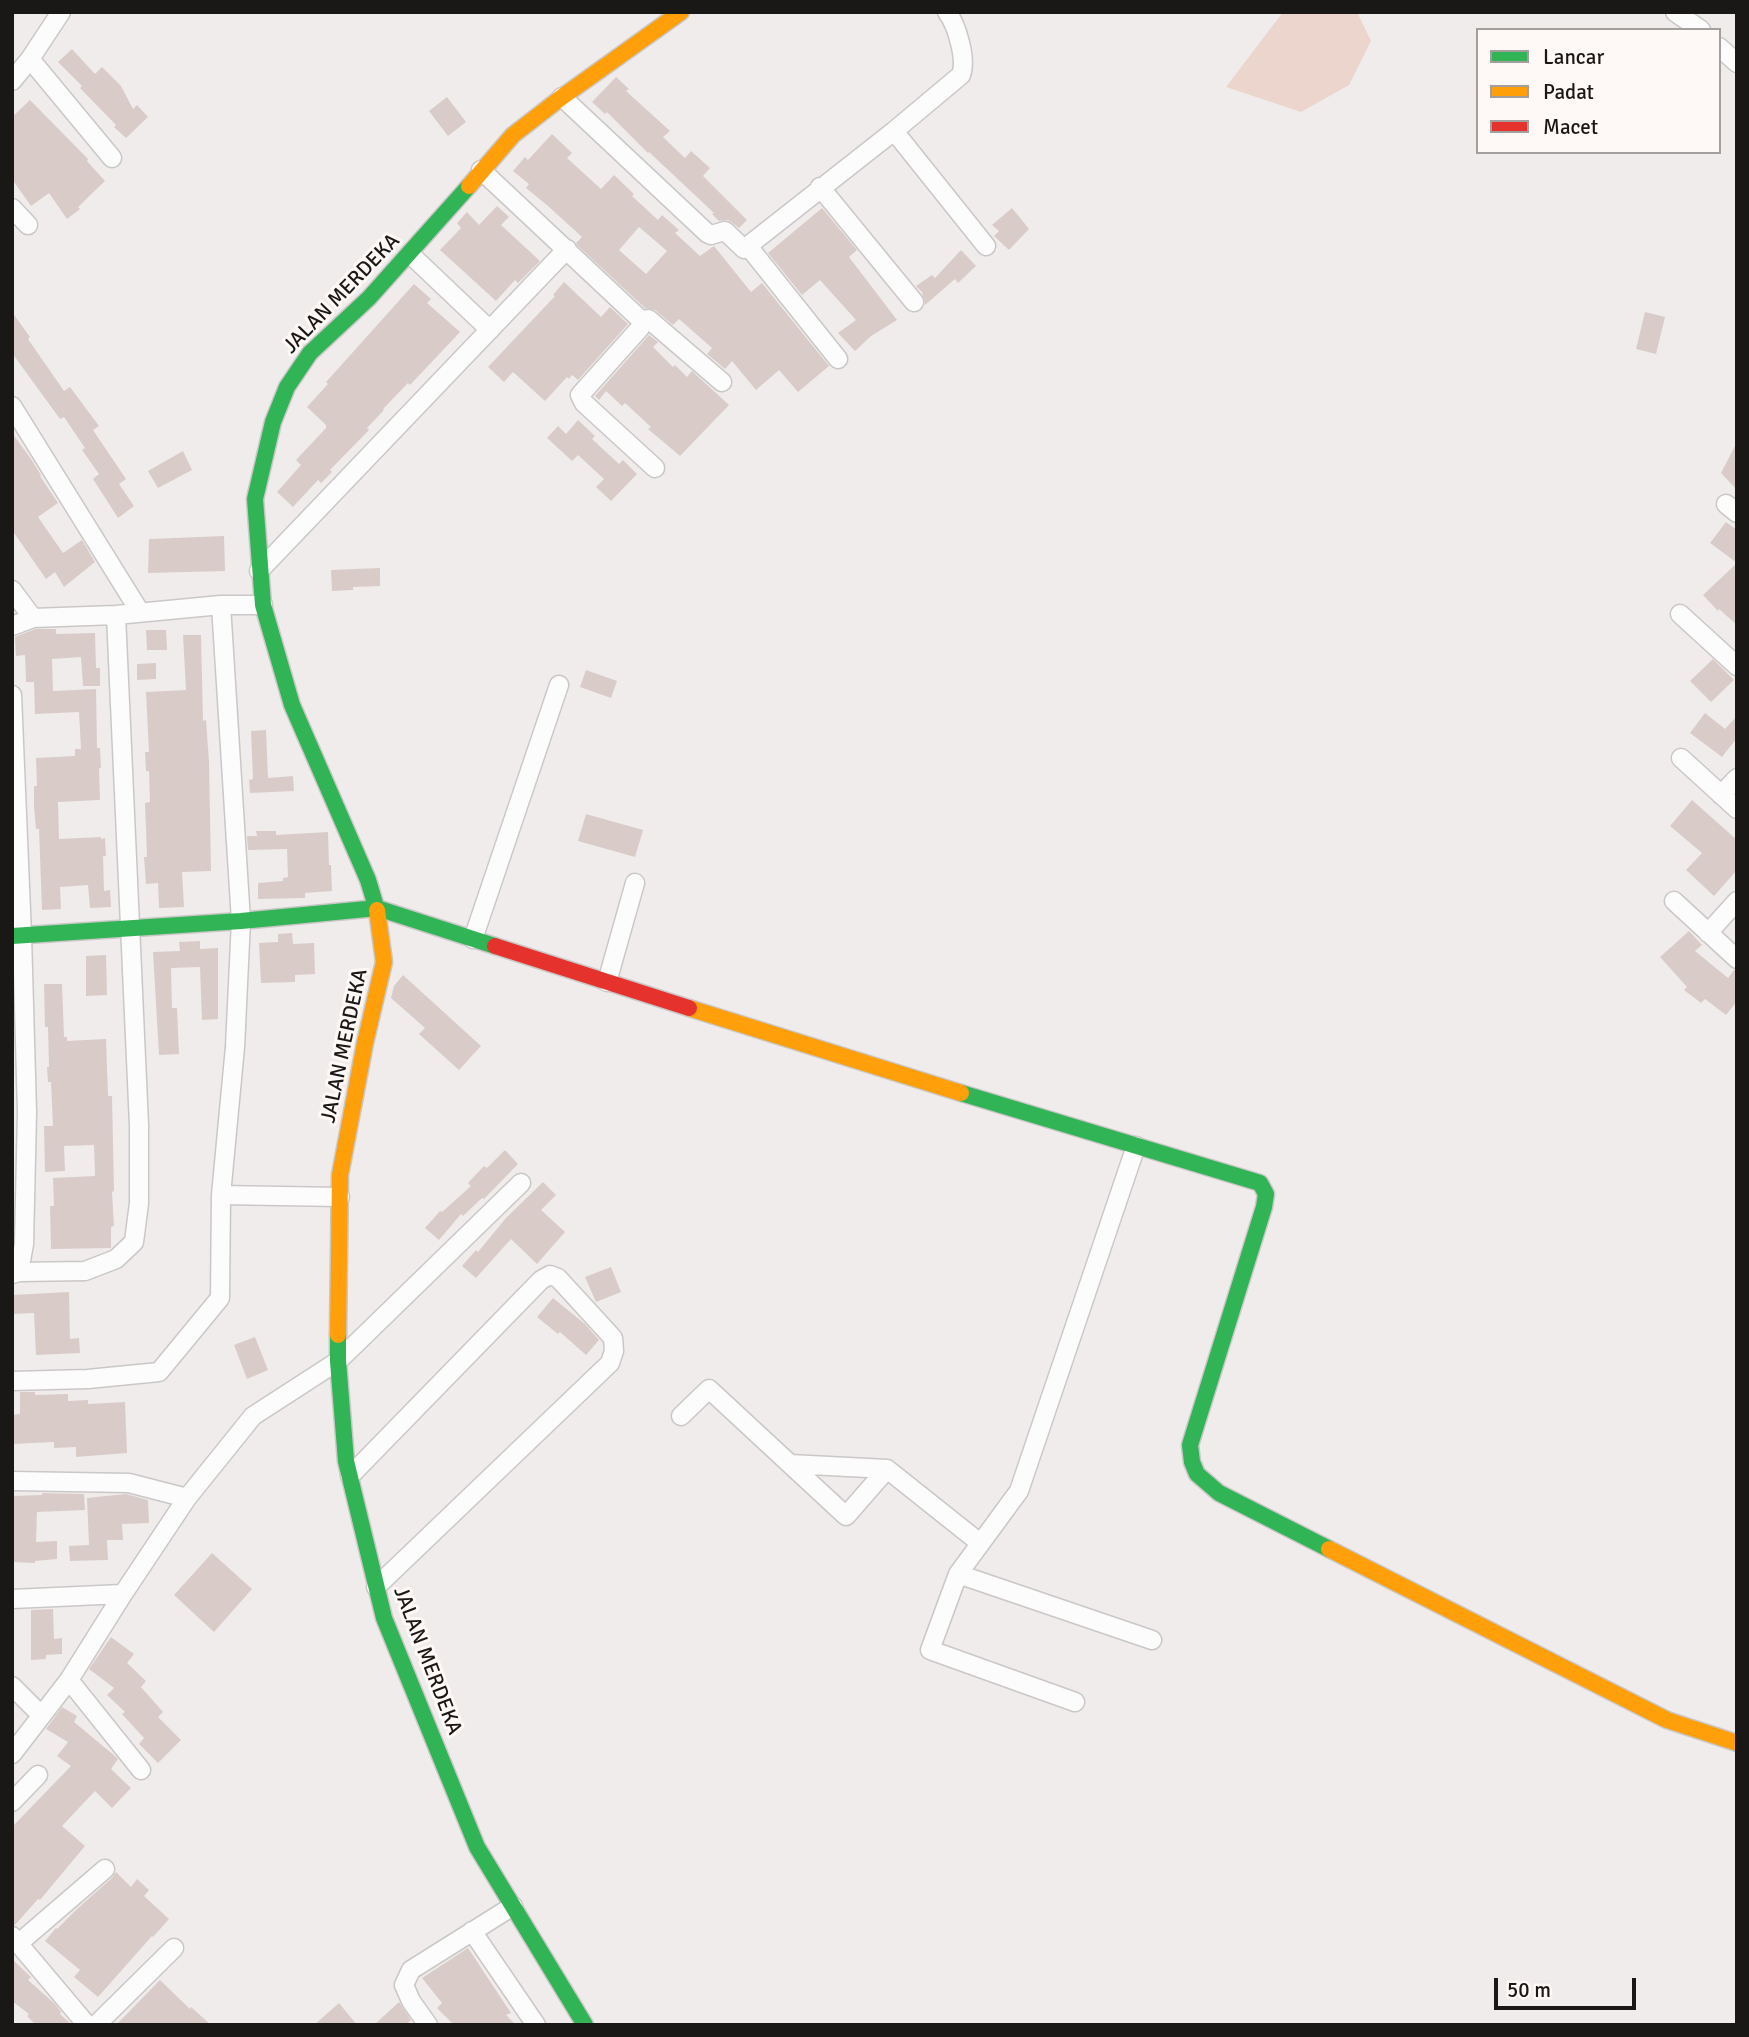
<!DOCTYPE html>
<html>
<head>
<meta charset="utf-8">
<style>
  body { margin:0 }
  #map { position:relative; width:1749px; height:2037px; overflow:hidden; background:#f0eceb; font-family:Signika,sans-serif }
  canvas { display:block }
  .frame { position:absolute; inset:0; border:14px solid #1a1817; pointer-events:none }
  .legend { position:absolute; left:1476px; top:28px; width:245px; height:126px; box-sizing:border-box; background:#fef9f7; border:2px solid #a39f9d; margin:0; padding:9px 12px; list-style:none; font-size:21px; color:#1a1817 }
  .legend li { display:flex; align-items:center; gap:14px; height:35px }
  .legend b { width:35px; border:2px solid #a39f9d }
  .scale { position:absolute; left:1494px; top:1978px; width:142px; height:32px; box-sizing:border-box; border:4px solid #1a1817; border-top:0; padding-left:9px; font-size:21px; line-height:24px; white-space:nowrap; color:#1a1817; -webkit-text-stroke:5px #fef9f7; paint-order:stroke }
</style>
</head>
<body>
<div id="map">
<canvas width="1749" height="2037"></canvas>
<div class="frame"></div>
<ul class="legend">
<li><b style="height:9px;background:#30b455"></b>Lancar</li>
<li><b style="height:9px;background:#ff9f0a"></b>Padat</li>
<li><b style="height:9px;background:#e5322d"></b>Macet</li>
</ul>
<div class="scale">50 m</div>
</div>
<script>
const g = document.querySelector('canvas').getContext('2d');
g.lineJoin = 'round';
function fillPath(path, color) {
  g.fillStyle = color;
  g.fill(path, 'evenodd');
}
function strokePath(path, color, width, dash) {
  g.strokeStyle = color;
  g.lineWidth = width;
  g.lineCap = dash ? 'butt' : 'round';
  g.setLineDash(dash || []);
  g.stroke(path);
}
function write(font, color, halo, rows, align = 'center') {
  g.font = font + ' Signika,sans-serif';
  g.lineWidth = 6;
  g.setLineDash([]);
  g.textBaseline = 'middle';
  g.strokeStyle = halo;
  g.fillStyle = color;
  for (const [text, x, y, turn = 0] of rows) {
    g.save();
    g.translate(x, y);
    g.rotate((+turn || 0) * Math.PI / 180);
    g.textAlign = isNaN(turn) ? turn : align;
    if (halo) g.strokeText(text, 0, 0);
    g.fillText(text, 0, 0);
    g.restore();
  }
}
const green = new Path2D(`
  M1283 12H1357L1371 41 1349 85 1301 112 1226 87Z`);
const building = new Path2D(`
  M72 49 95 74 102 67 121 86 133 109 137 105 148 117 126 138 114 127 116 125 80 88 82 86 58 62Z
  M616 77 629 89 626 91 670 131 663 137 685 158 691 151 710 168 703 176 747 220 739 228 728 220 719 221 712 214 714 213 649 152 648 153 607 112 605 114 592 102Z
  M447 97 466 122 448 136 429 111Z
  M30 100 88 159 87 161 105 181 78 207 80 209 67 219 49 193 31 206 12 179V117Z
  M552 134 572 153 567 158 601 189 614 175 634 194 632 196 658 220 662 215 679 230 675 233 700 256 714 246 751 292 762 283 829 366 798 392 779 370 756 390 732 361 725 369 707 354 712 348 679 319 673 325 655 310 645 308 577 245 576 243 582 237 548 206 526 188 529 184 513 171 525 157 528 160ZM639 227 667 251 646 274 619 250Z
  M497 206 509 217 501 225 540 261 518 283 515 280 496 301 440 250 461 228 457 223 467 212 479 225Z
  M822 208 857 250 849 257 897 320 871 336 855 351 838 333 856 320 820 280 802 295 768 253Z
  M1012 208 1029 229 1009 250 994 236 999 231 992 225Z
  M961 250 976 266 958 283 955 279 925 305 922 292 916 286 932 275 935 278Z
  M564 282 601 317 610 307 628 324 578 380 572 375 569 379 567 377 545 401 513 372 504 382 488 367 555 296 553 295Z
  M414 284 431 299 427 303 460 332 410 385 408 383 383 409 384 410 367 428 369 430 330 470 332 472 321 483 318 480 293 507 277 492 301 465 296 460 326 428V425L307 407 328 384 326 382 344 362Z
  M12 312 30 337 28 339 64 391 70 387 99 426 93 430 126 479 119 484 134 506 118 518 93 479 99 474 82 450 85 448 64 417 60 419 12 353Z
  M1645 312 1665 317 1656 354 1636 349Z
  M649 335 658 342 653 347 673 367 675 365 687 377 692 371 729 405 680 456 648 429 651 427 625 403 622 406 606 391 599 400 595 396Z
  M578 420 595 436 592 439 619 464 623 460 637 474 611 501 596 487 604 479 578 455 572 461 547 438 558 426 566 434Z
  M12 433 31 459 41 475 40 476 58 503 38 517 63 553 82 540 95 562 64 587 55 572 46 579 12 530Z
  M1737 442V490L1721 473Z
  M183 451 192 470 158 488 148 471Z
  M1726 522 1737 530V625L1719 609 1718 611 1703 595 1737 563 1710 543Z
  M224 536 225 571 148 573 149 539Z
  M380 568V586L353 587V590L332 591 331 570Z
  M35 629H56V634L95 633 96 668H100V686H83L81 657 52 659 53 691 96 689 97 748H100L101 768H99L100 800 58 802 59 839 101 837V839L105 838 106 856H103L104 891 110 890 111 907 90 908 88 885 60 887 61 909 42 910 39 829H36L34 807V786H37L36 758 75 756V749H81L79 712 35 714 34 682H26L25 655 16 656 15 637Z
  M146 630H166L167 650H147Z
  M183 635H201L203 721 206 720 209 762 211 871 182 872 184 907 159 908 158 883 146 884 144 857H147L145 803 150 802 149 771H146L145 752H149L146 692 186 690Z
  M1713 659 1734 680 1711 702 1690 681Z
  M156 663V679L137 680V664Z
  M586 670 617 681 611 698 580 687Z
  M1705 713 1725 729 1737 716V738L1722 757 1690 733Z
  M266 730 268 778 293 776 294 791 250 793 249 780 253 779 251 731Z
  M1692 800 1737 840V870L1714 896 1686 870 1702 853 1670 826Z
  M586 814 643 830 635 857 578 841Z
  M256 831H276V835L328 832 329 865H331L332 891 305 893V898L258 899V883L283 881V878L288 877 287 849 248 850 247 836H257Z
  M1689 931 1702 945 1695 951 1728 978 1734 970H1737V1001L1726 1015 1705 999 1701 1003 1684 990 1687 987 1660 957Z
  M292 933 293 944 314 943 315 974 295 975V982L261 983 259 943 278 942V934Z
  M200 941V949L218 948V1019L202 1020 200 967 171 968 172 1008H177L179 1054 159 1055 153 952 180 951 179 942Z
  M106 955 107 995 86 996V956Z
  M403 975 481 1046 459 1070 419 1034 425 1028 391 998 394 986Z
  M44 984H62L64 1037H67V1041L106 1039 108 1096H112L114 1191 112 1192 114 1226 111 1227V1248L51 1249 50 1206H54L53 1178 95 1176 94 1145 64 1146 65 1171 45 1172 44 1126H53L51 1082H48L47 1067H49L48 1027H45Z
  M505 1150 518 1164 484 1199 482 1198 463 1216 461 1214 439 1240 425 1228 440 1211 442 1212 471 1186 468 1183 484 1166 487 1168Z
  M543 1182 556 1195 541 1210 565 1232 537 1264 511 1239 476 1278 462 1266 476 1250 478 1252 506 1218Z
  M611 1267 621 1292 596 1302 585 1277Z
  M69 1292 70 1339 79 1338 80 1353 36 1355 34 1313 12 1314V1295Z
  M553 1298 585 1324 599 1340 586 1355 560 1332 558 1334 537 1317Z
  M255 1337 268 1370 247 1379 234 1345Z
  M20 1392H35V1395L68 1394V1401L88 1400V1404L125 1402 127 1453 76 1457V1447L54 1448V1442L12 1444V1415L20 1414Z
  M42 1493 84 1494 85 1510 37 1512 36 1542 57 1541V1559L35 1561V1563L12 1562V1496L42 1495Z
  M126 1494 148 1500 149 1523 122 1524 123 1540H107L108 1560 70 1561 69 1546 89 1545 87 1498Z
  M212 1553 252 1589 214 1632 174 1595Z
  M53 1609 54 1639 62 1638V1654L46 1655V1659L31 1660V1610Z
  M111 1637 134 1654 127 1663 146 1681 141 1687 163 1712 158 1717 181 1740 158 1763 139 1744 144 1738 122 1714 125 1712 107 1695 114 1688 89 1669Z
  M62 1707 77 1716 74 1722 115 1756 118 1759 111 1769 131 1788 112 1808 95 1791 62 1826 85 1846 40 1900 38 1899 15 1925H12V1827L71 1766 57 1756 68 1742 46 1729Z
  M116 1872 131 1887 137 1879 149 1890 144 1896 169 1919 153 1937 152 1936 98 1997 74 1977 80 1970 45 1941 56 1928 57 1929 78 1908 112 1878Z
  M468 1948 511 2013 506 2015 516 2025H454L437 2008 442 2003 422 1978Z
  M12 1959 31 1977 28 1980 55 2004 61 2012 60 2014 72 2025H36L27 2016 29 2014 12 2001Z
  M160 1980 190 2009 191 2007 211 2025H116Z
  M399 2002 411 2020 406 2025H374Z
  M339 2003 357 2025H314Z`);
const street = new Path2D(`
  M1675 12 1701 30
  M1719 47 1737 63
  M30 59 61 12
  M12 81 30 59 112 158
  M562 97 707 233 711 235 725 231 744 249 894 131 961 75C967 60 957 25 947 12
  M894 131 986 246
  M481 170 642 321 640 328 580 395 584 403 655 468
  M820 187 914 302
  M12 208 28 225
  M748 246 838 359
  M410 254 490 330
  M642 321 648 319 652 322 722 382
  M12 406 140 612
  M1726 504 1737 513
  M259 571 567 249
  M12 590 33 618
  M1680 614 1737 666
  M12 626 33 618 116 615 221 605H263
  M12 695 22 935 27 1112 24 1244 19 1272 12 1274
  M1681 758 1737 809
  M1721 795 1737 778
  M1674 901 1737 959
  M1708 933 1737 901
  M473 939 559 685
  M607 982 635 883
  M221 1195 340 1197
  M19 1272 85 1271 116 1259 134 1242 139 1203V1125L116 615
  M12 1381 88 1379 159 1372 220 1298 221 1195 235 1047 241 921 221 605
  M681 1416 709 1389 846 1516 887 1469 980 1543
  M790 1464 887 1469
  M350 1476 541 1280 550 1275 558 1278 613 1338 614 1351 610 1363 376 1587
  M12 1481 129 1483 187 1498
  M958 1574 1152 1640
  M12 1599 123 1594
  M69 1680 141 1770
  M12 1686 41 1715
  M1075 1702 930 1650 958 1574 1019 1491 1136 1146
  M12 1754 69 1680 123 1594 187 1498 253 1416 338 1361 521 1183
  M12 1802 38 1775
  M472 1931 536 2025
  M12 1936 87 2025
  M19 1943 105 1869
  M96 2025 174 1948
  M428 2025 411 2001 404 1985 411 1970 513 1906`);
const fast = new Path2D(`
  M377 910 368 880 292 705 263 605 255 499 273 422 287 387 310 353 369 298 469 186
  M12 936 241 921 377 908 495 946
  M961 1093 1260 1183 1266 1194 1264 1207 1190 1445 1192 1462 1197 1474 1219 1493 1329 1549
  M338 1335V1361L346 1461 384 1618 477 1847 585 2025`);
const slow = new Path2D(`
  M469 186 513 135 562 97 681 12
  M689 1008 961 1093
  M338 1335 340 1175 365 1043 384 962 377 910
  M1329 1549 1667 1720 1737 1743`);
const jam = new Path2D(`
  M495 946 689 1008`);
const streetNames = [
  ["JALAN MERDEKA",342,294,-46],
  ["JALAN MERDEKA",345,1046,-78],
  ["JALAN MERDEKA",427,1661,69]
];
fillPath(green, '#ecd5cd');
fillPath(building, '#d9ccc8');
strokePath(street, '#cac7c7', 21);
strokePath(fast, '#cac7c7', 19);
strokePath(slow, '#cac7c7', 19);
strokePath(jam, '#cac7c7', 19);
strokePath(street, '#fdfcfc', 18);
strokePath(fast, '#30b455', 16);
strokePath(slow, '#ff9f0a', 16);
strokePath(jam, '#e5322d', 16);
write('21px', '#1a1817', '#fef9f7', streetNames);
</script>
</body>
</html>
